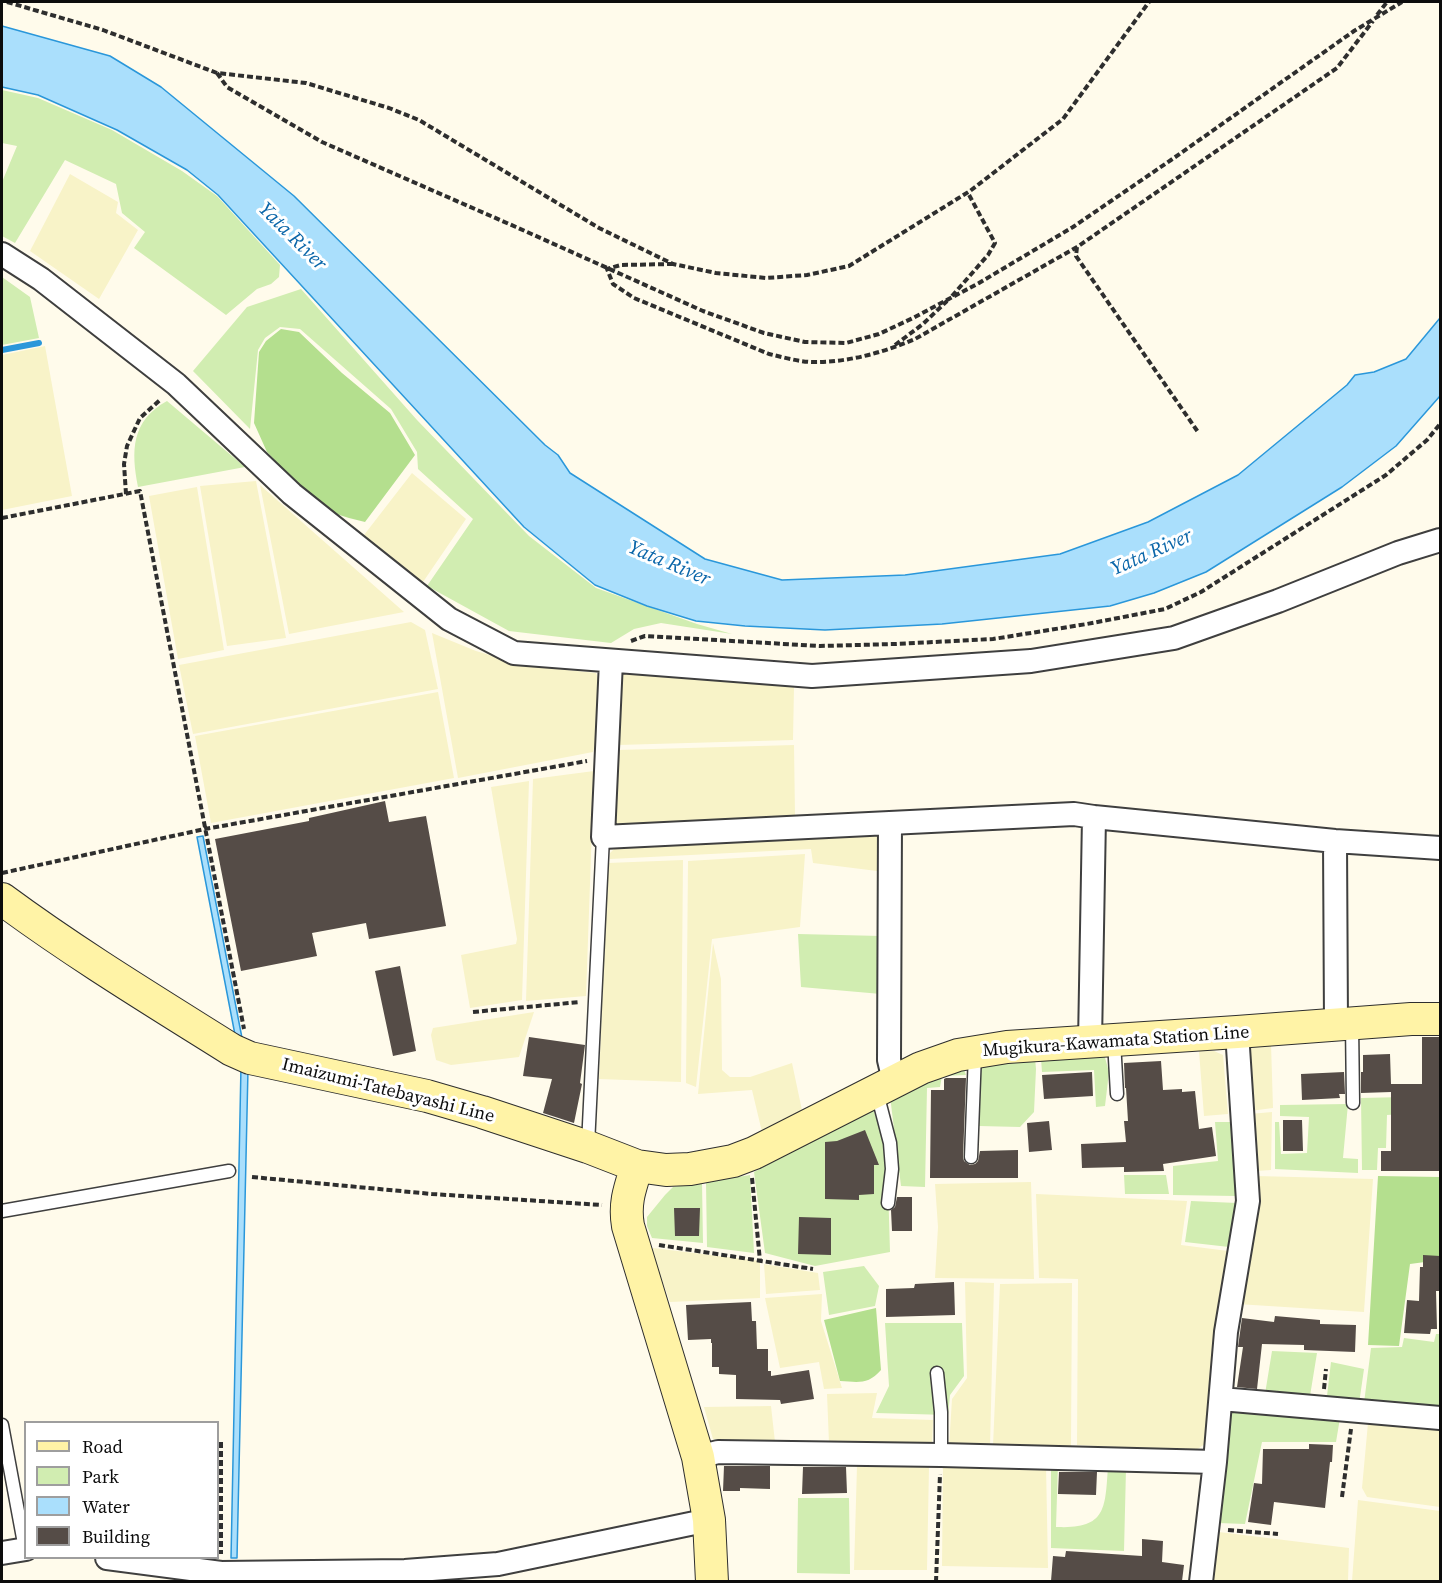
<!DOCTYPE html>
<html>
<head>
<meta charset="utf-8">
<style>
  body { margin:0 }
  #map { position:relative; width:1442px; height:1583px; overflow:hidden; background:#fffbeb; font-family:"Source Serif 4",serif }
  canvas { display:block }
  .frame { position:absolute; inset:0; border:3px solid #0c0c0c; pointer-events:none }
  .legend { position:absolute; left:24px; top:1421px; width:195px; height:138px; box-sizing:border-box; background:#fff; border:2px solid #9e9e9e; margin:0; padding:8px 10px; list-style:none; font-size:18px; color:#0c0c0c }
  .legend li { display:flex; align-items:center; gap:12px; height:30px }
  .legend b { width:30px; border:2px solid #9e9e9e }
</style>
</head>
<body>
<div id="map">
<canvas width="1442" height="1583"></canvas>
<div class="frame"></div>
<ul class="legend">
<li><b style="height:8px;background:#fff3a6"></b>Road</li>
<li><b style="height:16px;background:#d1edb1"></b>Park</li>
<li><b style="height:16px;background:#aadffc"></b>Water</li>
<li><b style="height:16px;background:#554c47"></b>Building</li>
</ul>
</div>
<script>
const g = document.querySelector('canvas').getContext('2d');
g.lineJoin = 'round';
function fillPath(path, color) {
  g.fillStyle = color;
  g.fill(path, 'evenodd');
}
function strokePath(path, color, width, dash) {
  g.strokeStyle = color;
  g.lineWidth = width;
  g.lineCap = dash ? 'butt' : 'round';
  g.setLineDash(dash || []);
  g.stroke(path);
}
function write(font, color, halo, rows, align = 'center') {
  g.font = font + ' "Source Serif 4",serif';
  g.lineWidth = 6;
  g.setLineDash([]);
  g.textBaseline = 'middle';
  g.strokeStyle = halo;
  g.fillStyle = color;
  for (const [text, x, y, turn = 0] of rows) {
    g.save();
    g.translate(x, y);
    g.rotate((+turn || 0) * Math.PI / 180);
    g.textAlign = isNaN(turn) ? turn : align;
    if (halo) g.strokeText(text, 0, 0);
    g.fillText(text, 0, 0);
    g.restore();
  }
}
const farmland = new Path2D(`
  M70 174 118 202 116 213 138 230 99 299 30 251Z
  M45 346 72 496 2 510V355Z
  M412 473 466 519 423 582 364 535Z
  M256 481 286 638 227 646 200 486Z
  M260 485 404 612 289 634Z
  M197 487 224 650 178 659 149 496Z
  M411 622 425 630 438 689 193 734 179 665Z
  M432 633 476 651 527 666 596 673 598 678 595 744 593 752 458 778Z
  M628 669 794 687 793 740 618 745 623 671Z
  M438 692 454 778 211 823 195 736Z
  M794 745 795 816 619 825 614 821 617 750Z
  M594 771 586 996 526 1001 533 779Z
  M529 781 522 1000 470 1008 461 955 516 944 517 939 491 787Z
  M878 833 885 872 813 863 811 849 610 859V853L617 846Z
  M805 854 800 927 712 939 696 1087 686 1083 688 861Z
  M683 860 681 1082 599 1079 608 863Z
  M713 943 721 979 722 1070 730 1077H750L792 1063 803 1115 762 1132 752 1090 698 1094Z
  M534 1012 519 1057 451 1065 436 1060 431 1035 433 1028Z
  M1271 1044 1273 1108 1250 1111 1243 1046Z
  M1199 1051H1214L1223 1055 1228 1114 1204 1116Z
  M1272 1112 1271 1170 1256 1171 1250 1114Z
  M1256 1176 1373 1179 1364 1312 1237 1304Z
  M1031 1182 1034 1279 935 1278 938 1227 935 1184Z
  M1036 1194 1187 1201 1181 1245 1228 1251 1206 1443 1195 1451 1077 1445 1078 1279 1039 1278Z
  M653 1248 760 1261V1298L670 1302 652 1253Z
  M764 1264 818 1273 820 1290 766 1294Z
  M965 1282 994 1283 990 1447H949L952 1399 967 1378Z
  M1072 1283 1071 1446H993L1000 1284Z
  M822 1294 821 1321 842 1388 824 1389 819 1362 780 1368 765 1298Z
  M877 1393 872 1418 933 1420 932 1445 829 1443 827 1394Z
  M771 1406 775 1442 713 1439 704 1407Z
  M1368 1423 1440 1429V1507L1367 1497 1362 1488Z
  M943 1464 1046 1465 1048 1568 942 1566Z
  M857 1466 929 1467 927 1570H854Z
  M1358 1500 1440 1511V1581H1352Z
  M1219 1532 1349 1548 1348 1581 1212 1582Z`);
const green = new Path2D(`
  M2 90 38 98 112 130 182 171 217 196 280 265 279 277 271 284 257 289 226 315 134 248 145 232 122 213 116 184 65 160 15 243 2 236V182L17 146 2 143Z
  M2 277 30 297 39 338 2 345Z
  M301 289 417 420 529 536 596 588 697 624 732 634 661 623 634 629 611 643 509 631 427 586 473 519 418 469 417 452 391 409 300 329 280 327 265 338 258 350 250 429 193 371 247 307Z
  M167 401 245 467 138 487C131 451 131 421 167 401Z
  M798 934 881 936V994L801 987Z
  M1104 1054 1109 1072 1105 1106 1096 1107 1094 1070 1042 1072 1041 1059Z
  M1035 1058 1036 1069 1034 1112 1020 1127 979 1126 980 1063Z
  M963 1067 966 1075 942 1076 940 1087 927 1088 925 1187 901 1186 890 1096Z
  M1404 1097 1403 1114 1387 1115 1386 1148H1378L1377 1170H1362L1361 1098Z
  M1348 1104 1343 1158 1358 1159V1173L1275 1169V1122H1279L1281 1154 1307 1153 1309 1117 1280 1116V1105Z
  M873 1109 887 1151 890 1252 815 1266 765 1253 754 1172Z
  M1215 1122H1232L1236 1196 1173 1195V1166L1218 1161Z
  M750 1175 754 1253 707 1247 706 1182Z
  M1124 1175H1166L1169 1194H1125Z
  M702 1182 703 1243 652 1238 647 1226V1217L665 1195 673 1187Z
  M1191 1201 1237 1203 1229 1247 1185 1242Z
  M864 1266 879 1286 875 1306 829 1315 823 1272Z
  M885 1323H962L964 1376 950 1395 948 1415 876 1413 889 1386Z
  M1436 1334H1440V1410L1364 1403 1371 1348 1402 1347 1404 1338 1434 1342Z
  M1272 1351 1317 1353 1310 1396 1265 1394Z
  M1331 1362 1364 1369 1359 1404 1330 1400 1327 1396Z
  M1230 1410 1340 1418 1336 1442H1262L1245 1524 1218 1523Z
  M1051 1464H1058L1056 1527H1058C1107 1529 1105 1507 1108 1467L1126 1469 1124 1551 1051 1548Z
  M798 1498H849L850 1574 797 1573Z`);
const forest = new Path2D(`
  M281 329 299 332 342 373 390 413 415 455 365 522 349 518 327 511 302 489 267 452 254 423 259 352 266 341Z
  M1378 1176 1440 1177V1260L1410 1264 1399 1346 1368 1345Z
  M876 1308 881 1370C868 1385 858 1382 840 1381L824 1320Z`);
const water = new Path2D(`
  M2 26 110 56 161 87 294 196 545 445 558 455 570 473 705 559 782 580 905 575 1060 554 1148 522 1238 475 1347 385 1355 375 1374 372 1406 359 1440 318V396L1396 446 1342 487 1206 572 1154 593 1110 606 942 624 825 630 745 626 696 621 647 606 595 585 524 527 218 195 187 170 117 130 38 95 2 87Z
  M203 836 248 1069 237 1558H231L241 1066 197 837Z`);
const stream = new Path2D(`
  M2 350 39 343`);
const building = new Path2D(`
  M385 801 389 822 426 816 446 926 369 939 366 923 312 933 317 956 241 971 215 839 309 821V818Z
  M400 966 416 1051 393 1056 375 971Z
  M529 1037 585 1045 580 1083 582 1084 574 1123 543 1113 552 1079 523 1076Z
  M1422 1037H1440V1171H1381V1151H1391V1092L1361 1093V1072H1363V1055L1390 1054 1391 1084H1422Z
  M1161 1061 1163 1090 1182 1089V1092L1195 1091 1199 1129 1212 1127 1216 1156 1163 1164 1164 1171 1124 1172V1167L1082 1168 1081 1144 1126 1142 1124 1121H1128L1126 1088H1125L1124 1063Z
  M1092 1072 1093 1096 1044 1099 1042 1075Z
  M1344 1072 1345 1094H1339L1340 1098 1302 1100 1301 1074Z
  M946 1078H966L963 1157 964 1161 970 1165 975 1164 978 1161 980 1151 1018 1150V1178H930L931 1090H944V1079Z
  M1283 1120H1302L1303 1151H1283Z
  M1049 1121 1052 1150 1029 1152 1027 1123Z
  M865 1130 879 1165H874V1194L859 1195V1200L825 1199V1142L837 1141Z
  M897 1197H912V1231H892L891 1210 895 1207Z
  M674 1208H700L699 1236H675Z
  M799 1217 831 1218V1255L798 1254Z
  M1423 1255 1440 1256V1291H1436L1437 1329H1431L1430 1334 1404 1333 1407 1300 1419 1301 1420 1267H1423Z
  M954 1282 955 1315 886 1317V1289L914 1288 915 1284Z
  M751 1302 752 1321H756L757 1349H768V1371H771V1376L809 1370 814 1399 781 1404 780 1400 736 1399V1375L719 1374V1367H712V1343H711V1339L688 1340 686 1305Z
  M1275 1316 1320 1320V1324L1356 1325 1355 1352 1304 1350V1345L1262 1344 1257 1389 1237 1387 1243 1347H1238L1242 1318 1274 1322Z
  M1309 1444 1333 1445 1332 1462H1330L1325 1508 1274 1502 1271 1525 1248 1522 1254 1483 1262 1484 1263 1449H1309Z
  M724 1466H770V1489L740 1488V1491H723Z
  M803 1467H846L847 1493 802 1494Z
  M1059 1472H1097L1096 1495 1058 1494Z
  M1142 1539 1163 1541 1162 1562 1184 1565 1182 1581H1051L1053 1556 1065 1557 1066 1551 1142 1556Z`);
const path = new Path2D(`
  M7 2 103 30 217 73 306 83 389 108 419 120 599 228 673 264 716 273 766 278 807 275 849 266 970 191 1063 119 1149 2
  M1377 15 1387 2
  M217 73 227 87 322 142 516 227 703 311 764 333 805 342 846 343 879 334 913 318 979 283 1073 227 1171 160 1354 31 1402 2
  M1077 247 1076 256 1198 432
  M673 264 621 265 607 269 613 284 634 298 769 354C782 357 796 361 810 362 846 363 882 353 915 339L1077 247 1337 68 1373 21
  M952 296 988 255 995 243 968 193
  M895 345 923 324 947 301
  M126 494 124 464 127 446 140 418 161 399
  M2 518 140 491 244 1029
  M631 641 645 636 820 646 895 644 993 639 1087 624 1165 609 1201 592 1386 475 1427 440 1440 424
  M2 873 205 829 587 761
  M473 1012 580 1002
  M252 1177 432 1194 602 1205
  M752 1178 760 1261
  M659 1245 813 1269
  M1324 1389 1326 1369
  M221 1442V1554
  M1342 1497 1351 1429
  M1228 1530 1278 1534
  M936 1582 940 1474`);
const lane = new Path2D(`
  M1352 1023 1353 1103
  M1114 1041 1117 1094
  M877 1093 890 1143 892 1169 888 1203
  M588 1145 603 837
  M971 1157 975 1053
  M2 1211 229 1171
  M937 1373 941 1412V1455
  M2 1425 25 1549`);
const street = new Path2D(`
  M2 254 41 279 176 384 292 494 449 619 514 653 812 676 1031 661 1174 638 1278 601 1398 553 1440 540
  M611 661 603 837 1074 814 1094 817 1335 841 1440 848
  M890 823 889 1060 894 1081
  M1335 841 1336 1025
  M1090 1042 1094 817
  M1221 1399 1440 1418
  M698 1457 718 1452 941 1455 1215 1462
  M2 1553 26 1549
  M107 1558 221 1573 405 1571 498 1564 709 1520
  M1201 1582 1215 1462 1226 1332 1248 1201 1237 1032`);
const secondary = new Path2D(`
  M2 899C75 953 154 1001 232 1050L250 1058 427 1096 482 1112 588 1147 637 1166 666 1170 690 1169 733 1161 754 1153 921 1068 958 1055 1007 1047 1237 1032 1411 1019H1440
  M637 1166C630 1188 624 1203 628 1226L698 1457 709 1520 712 1582`);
const streetNames = [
  ["Mugikura-Kawamata Station Line",1116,1042,-4],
  ["Imaizumi-Tatebayashi Line",388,1091,14]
];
const waterNames = [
  ["Yata River",292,237,45],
  ["Yata River",1152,553,-24],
  ["Yata River",669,564,23]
];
fillPath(farmland, '#f8f3c8');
fillPath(green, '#d1edb1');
fillPath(forest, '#b4df8e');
fillPath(water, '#aadffc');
strokePath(water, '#2a97da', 1.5);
strokePath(stream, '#2a97da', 6);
fillPath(building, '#554c47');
strokePath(lane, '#3f3f3f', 15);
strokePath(street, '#3f3f3f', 26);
strokePath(secondary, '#2e2e2e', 34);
strokePath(path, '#2e2e2e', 4, [6, 3]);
strokePath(lane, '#fff', 12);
strokePath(street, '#fff', 22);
strokePath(secondary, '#fff3a6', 32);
write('18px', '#0c0c0c', '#fff', streetNames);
write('italic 20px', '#0a66a9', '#fff', waterNames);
</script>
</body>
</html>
